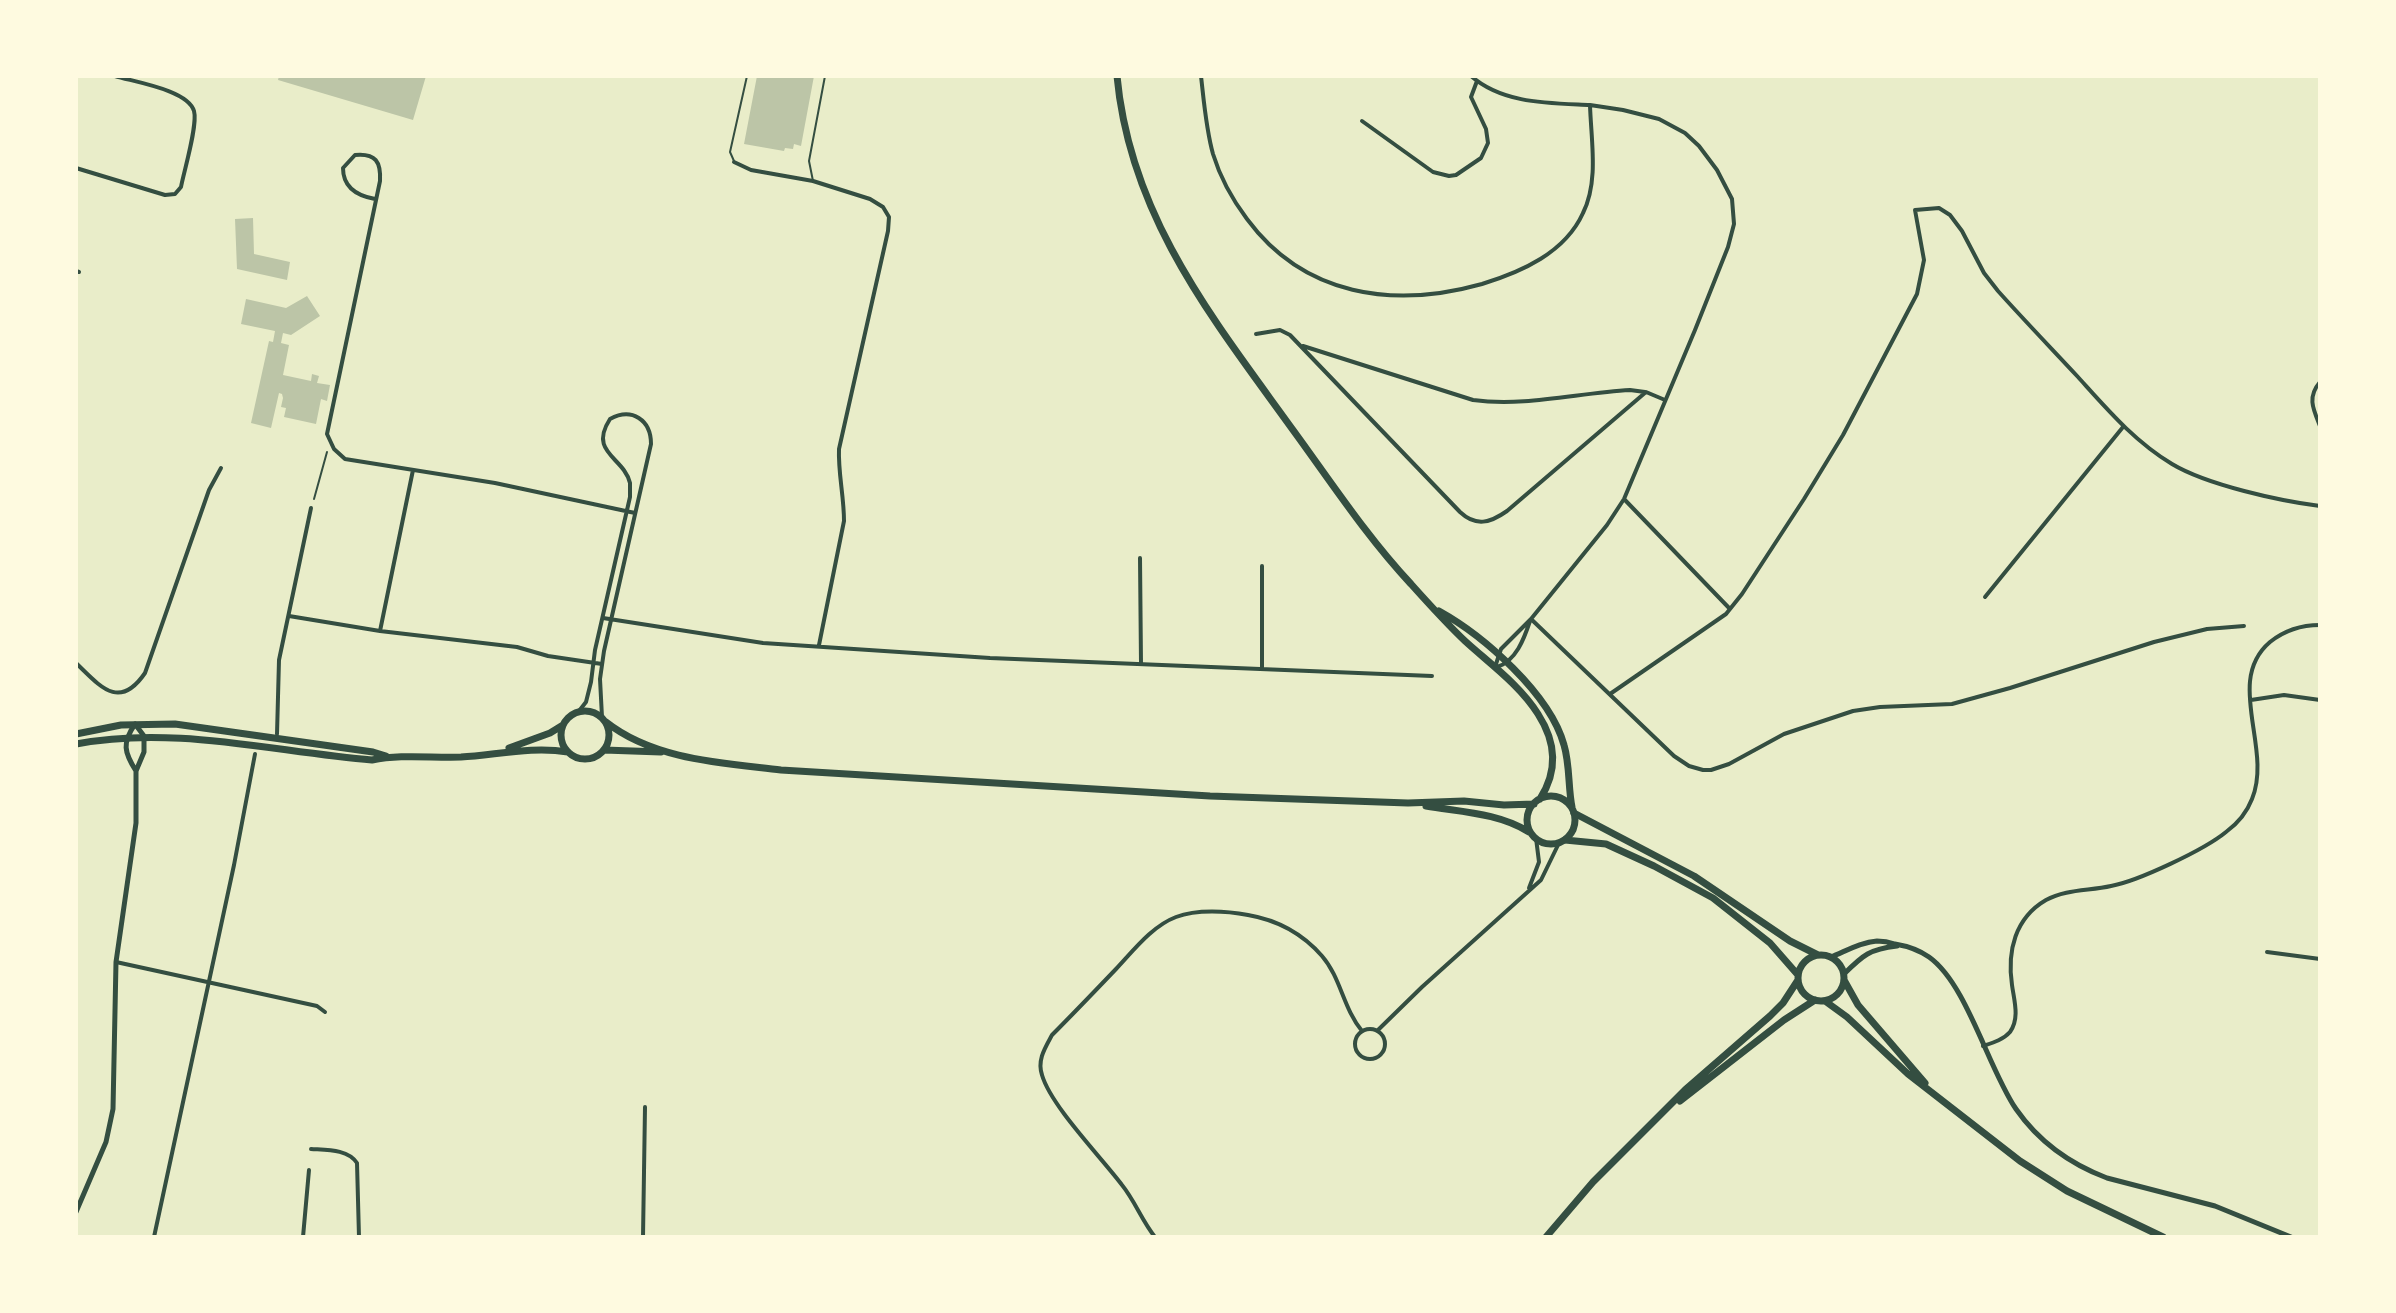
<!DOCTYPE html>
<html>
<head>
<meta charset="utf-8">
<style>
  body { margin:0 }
  #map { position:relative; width:2396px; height:1313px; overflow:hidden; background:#e9edc9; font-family:"Work Sans",sans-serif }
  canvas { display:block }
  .frame { position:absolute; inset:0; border:78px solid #fefae0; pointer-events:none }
</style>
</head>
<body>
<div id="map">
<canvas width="2396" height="1313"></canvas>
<div class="frame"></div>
</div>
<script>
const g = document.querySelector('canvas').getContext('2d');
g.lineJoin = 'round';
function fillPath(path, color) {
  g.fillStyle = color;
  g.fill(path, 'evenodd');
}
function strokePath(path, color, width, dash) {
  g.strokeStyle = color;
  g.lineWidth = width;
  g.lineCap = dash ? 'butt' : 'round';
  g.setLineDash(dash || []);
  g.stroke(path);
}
const building = new Path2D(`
  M279 76H426L413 120 278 80Z
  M757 76H814L801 146 794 144 793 149 785 148 784 151 744 144Z
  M253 218 254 254 290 262 287 280 237 269 235 219Z
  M307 296 320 316 291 335 283 333 281 343 289 345 283 375 311 381 312 374 319 376 317 383 330 385 327 401 321 399 316 424 284 417 286 408 281 407 283 398 282 394 279 393 271 428 251 423 269 341 273 342 275 331 241 324 246 299 286 308Z`);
const path = new Path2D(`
  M314 499 327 452`);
const service = new Path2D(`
  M734 161 730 152 747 76
  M813 181 809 161 825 76`);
const minor = new Path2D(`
  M1201 76C1204 102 1206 129 1213 154 1220 177 1232 199 1247 219 1304 296 1393 309 1482 284 1521 272 1565 253 1583 213 1599 181 1591 140 1590 105 1549 103 1503 104 1471 76
  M1362 121 1433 172 1449 176 1456 175 1481 158 1488 143 1486 129 1471 97 1477 81
  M734 162 751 170 813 181 870 199 883 207 889 217 888 231 839 449C838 473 844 496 844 521L819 645
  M76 168 165 195 175 194 181 187C184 171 198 125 194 111 188 90 135 82 115 76
  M375 199C358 196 343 188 343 168L355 155C376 153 381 162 380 181L327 434 334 449 345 459 495 483 635 513
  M76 271 79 272
  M1256 334 1280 330 1290 335 1460 512C1476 527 1490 523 1507 511L1646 392 1665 400
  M1303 346 1473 400C1525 407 1577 393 1630 390L1645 392
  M2320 382C2307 397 2313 409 2320 426
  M1624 499 1730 609
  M1140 558 1141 664
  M1262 566V668
  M1985 597 2123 427
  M289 616 380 631 517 647 548 656 602 664
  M603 618 763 643 990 658 1432 676
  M1531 619 1674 756 1689 766 1703 770H1711L1729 764 1784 734 1853 711 1880 707 1952 704 2010 688 2154 642 2207 629 2244 626
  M380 631 413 470
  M76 663C100 686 119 711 145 673L209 490 221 468
  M1495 667 1501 649 1531 619 1607 525 1624 499 1695 330 1728 247 1734 224 1732 199 1717 170 1699 146 1685 133 1659 119 1623 110 1590 105
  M1497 667C1516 661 1524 639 1530 621
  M1610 694 1726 614 1742 594 1804 499 1843 435 1917 294 1924 260 1915 210 1939 208 1950 215 1962 231 1984 273 1998 291C2024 320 2051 348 2078 377 2107 409 2134 441 2172 464 2207 485 2280 501 2320 506
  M2251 700 2284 695 2320 700
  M579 711 586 702 591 682 595 650 630 497C630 494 630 486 630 483 624 457 588 453 610 419 632 407 651 420 651 444L604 651 600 679 602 717
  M277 734 279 660 311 508
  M1529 888 1539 862 1536 838
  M2267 952 2320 959
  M116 962 317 1006 325 1012
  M1355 1044a15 15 0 1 1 30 0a15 15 0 1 1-30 0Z
  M1378 1030 1422 987 1541 880 1559 843
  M1983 1046C1992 1043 2003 1040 2010 1032 2020 1018 2014 1000 2012 985 2007 951 2015 918 2046 900 2066 889 2089 891 2111 886 2138 881 2204 850 2226 832 2237 824 2247 812 2252 799 2273 748 2224 681 2270 642 2285 630 2301 625 2320 625
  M311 1149C327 1150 348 1149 357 1163L359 1237
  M154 1237 234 865 255 754
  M303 1237 309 1170
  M643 1237 645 1107
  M1155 1237C1142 1221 1135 1201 1122 1185 1101 1157 1051 1106 1042 1075 1037 1060 1045 1048 1052 1035 1074 1013 1095 991 1116 969 1133 951 1152 926 1176 917 1197 909 1227 911 1248 915 1277 920 1302 933 1322 956 1341 978 1343 1008 1362 1031`);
const tertiary = new Path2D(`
  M1831 957C1846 951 1861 942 1877 941 1883 941 1889 942 1895 944 1907 946 1919 950 1929 957 1967 984 1988 1068 2016 1109 2039 1142 2070 1164 2107 1178L2215 1206 2291 1237
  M1844 974C1863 955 1870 949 1897 946
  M76 1212 106 1142 113 1109 116 962 136 823V771L144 752V736L135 724C122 743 124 752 136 771`);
const primary = new Path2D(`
  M1574 813 1694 876 1790 941 1818 955
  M1565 840 1606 844 1654 866 1713 898 1770 943 1798 975
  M1798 978a23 23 0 1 1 46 0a23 23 0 1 1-46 0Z
  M1844 980 1858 1005 1925 1083
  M1825 1001 1847 1017 1908 1074 2020 1161 2067 1191 2163 1237
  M1680 1101 1784 1020 1815 1000
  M1546 1237 1593 1182 1685 1090 1770 1016 1783 1003 1798 980`);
const trunk = new Path2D(`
  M1117 76C1130 217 1213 319 1293 430 1331 482 1367 537 1411 584 1428 603 1446 623 1465 641 1489 663 1520 685 1538 714 1556 742 1558 771 1540 799
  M1439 611C1484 636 1550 694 1564 745 1570 765 1568 787 1572 807
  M561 735a24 24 0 1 1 48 0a24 24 0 1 1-48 0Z
  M606 722C654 760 723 763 781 770L1210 796 1408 803 1464 801 1504 805 1534 804
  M76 734 121 725 175 724 373 752 386 756
  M76 744C174 725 274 752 372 760 401 754 431 758 461 757 496 755 532 746 568 752
  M509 748 550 733 563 725
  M604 750 661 752
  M1527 820a24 24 0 1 1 48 0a24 24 0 1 1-48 0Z
  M1426 806C1461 812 1499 813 1529 832`);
fillPath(building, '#bcc5a7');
strokePath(path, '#344e41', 2);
strokePath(service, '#344e41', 2);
strokePath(minor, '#344e41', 4);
strokePath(tertiary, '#344e41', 5);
strokePath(primary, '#344e41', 7);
strokePath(trunk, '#344e41', 7);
</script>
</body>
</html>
